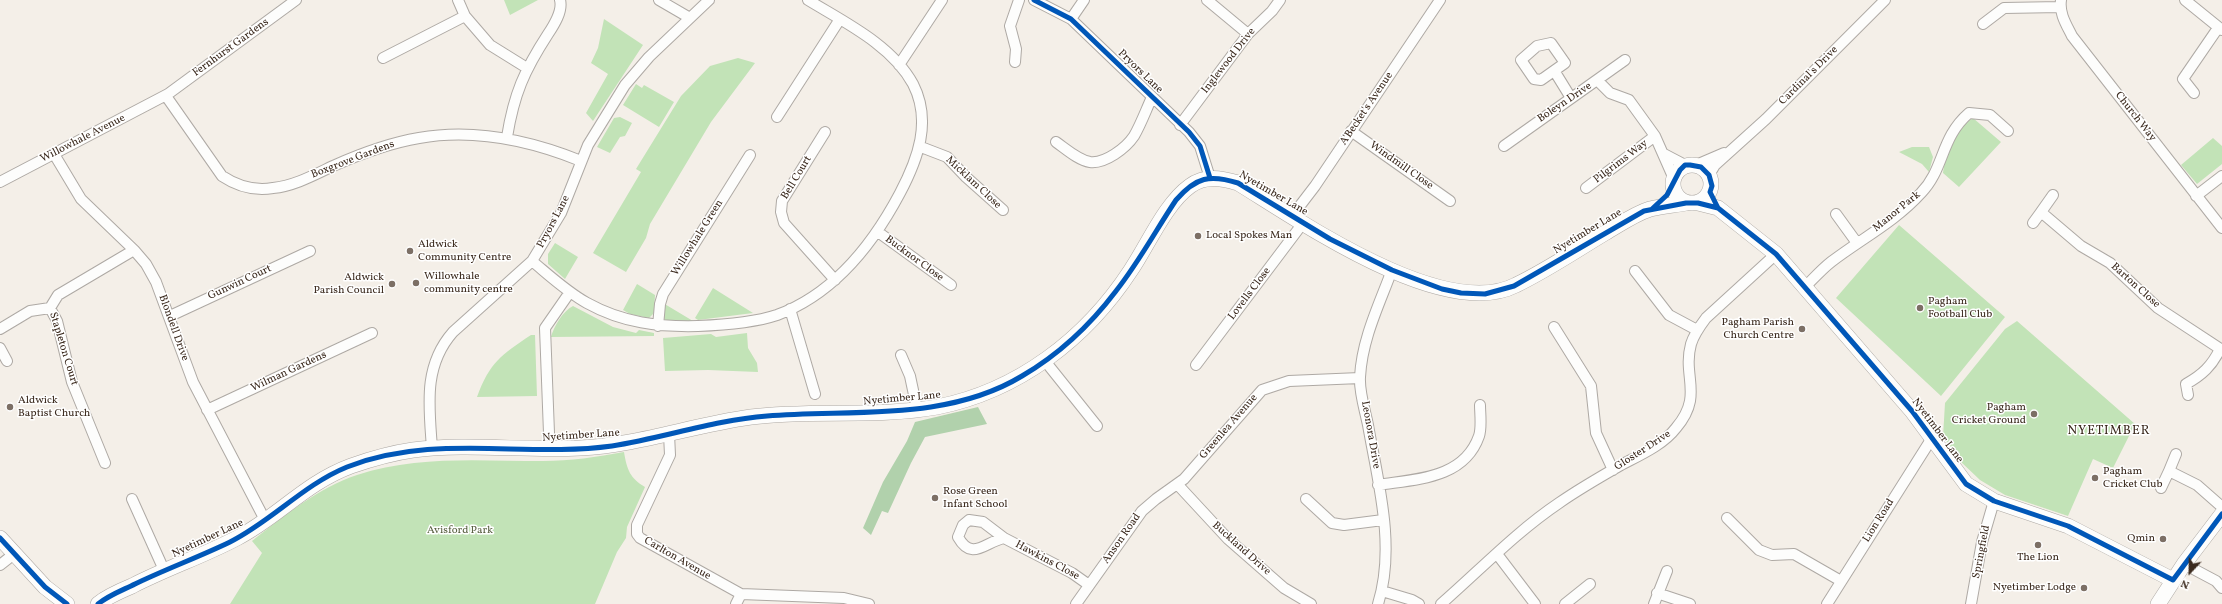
<!DOCTYPE html>
<html>
<head>
<meta charset="utf-8">
<style>
  body { margin:0 }
  #map { position:relative; width:2222px; height:604px; overflow:hidden; background:#f4efe8; font-family:Vollkorn,serif }
  canvas { display:block }
  .north { position:absolute; left:2170px; top:552px; width:40px; height:40px; -webkit-text-stroke:3px #fff; paint-order:stroke; rotate:202deg; font-size:11px; font-weight:700; line-height:16px; text-align:center; color:#3b2a1e }
  .north::after { content:''; display:block; margin:auto; width:14px; height:18px; background:#3b2a1e; clip-path:polygon(50% 0,100% 100%,50% 72%,0 100%) }
</style>
</head>
<body>
<div id="map">
<canvas width="2222" height="604"></canvas>
<div class="north">N</div>
</div>
<script>
const g = document.querySelector('canvas').getContext('2d');
g.lineJoin = 'round';
function fillPath(path, color) {
  g.fillStyle = color;
  g.fill(path, 'evenodd');
}
function strokePath(path, color, width, dash) {
  g.strokeStyle = color;
  g.lineWidth = width;
  g.lineCap = dash ? 'butt' : 'round';
  g.setLineDash(dash || []);
  g.stroke(path);
}
function write(font, color, halo, rows, align = 'center') {
  g.font = font + ' Vollkorn,serif';
  g.lineWidth = 3;
  g.setLineDash([]);
  g.textBaseline = 'middle';
  g.strokeStyle = halo;
  g.fillStyle = color;
  for (const [text, x, y, turn = 0] of rows) {
    g.save();
    g.translate(x, y);
    g.rotate((+turn || 0) * Math.PI / 180);
    g.textAlign = isNaN(turn) ? turn : align;
    if (halo) g.strokeText(text, 0, 0);
    g.fillText(text, 0, 0);
    g.restore();
  }
}
const green = new Path2D(`
  M504 0H538L510 15Z
  M604 19 643 45 593 121 586 113 608 74 591 63 598 48Z
  M738 58 755 63 711 122 650 224 646 238 626 272 593 253 641 172 636 169 681 96 710 66Z
  M636 84 642 88 644 85 674 102 659 127 623 105Z
  M620 117 632 123 625 136 620 137 610 153 597 147 614 118Z
  M1973 118 2001 142 1959 187 1943 173C1945 153 1955 129 1973 118Z
  M2213 138 2222 146V164L2197 184 2181 165Z
  M1912 147H1929L1933 157 1929 172 1922 164 1899 152Z
  M1899 225 2005 317 1941 396 1836 298Z
  M555 243 578 257 565 279 548 264V254Z
  M637 284 655 295 654 313 649 318 630 314 623 310Z
  M713 288 753 313 698 320 695 318Z
  M663 303 693 321H665L662 312Z
  M573 306 613 327 636 333 639 330 654 333V336L551 337C554 326 563 311 573 306Z
  M2017 321 2135 424 2113 468 2093 459 2068 516 2005 495 1980 480 1960 461 1943 437 1945 403 2005 329Z
  M747 333 748 348 757 363 758 372 708 370 665 371 663 338 711 334 716 337Z
  M531 335H535L537 396 477 397C490 362 501 355 531 335Z
  M624 452C627 470 630 478 645 487L627 527 626 538 617 552 595 604H230L262 553 252 541C284 516 318 488 357 475 417 455 480 461 543 461 570 461 597 457 624 452Z`);
const forest = new Path2D(`
  M978 407 987 424 925 437 911 463 888 513 882 511 871 535 863 528 883 482 907 441 915 422Z`);
const street = new Path2D(`
  M458 0 465 16
  M659 0 690 18
  M1034 0 1071 19 1189 132 1200 146 1210 178
  M1207 0 1248 34
  M2061 0C2059 13 2066 24 2072 36L2222 228
  M2185 0 2222 30
  M1071 19 1084 0
  M1983 24 2004 8 2060 7
  M1551 43 1565 63 1541 80 1534 79 1521 60 1537 46Z
  M383 58 465 16 490 45 527 68
  M1015 62 1016 49 1010 26 1019 0
  M899 65 942 0
  M1555 72 1571 98
  M1598 81 1610 93 1629 100 1655 136 1674 179
  M2194 93 2183 79 2218 28
  M166 96 222 176C237 186 255 191 273 188 294 186 314 175 333 166 360 154 389 143 419 138 475 128 529 140 581 161
  M777 117 840 19
  M1180 125 1248 34 1272 11 1280 0
  M1351 131 1450 201
  M825 132 782 201 781 212 784 223 835 280
  M507 137C514 94 524 71 548 34 554 25 563 11 560 0
  M1056 142C1066 149 1078 160 1090 162 1105 164 1126 148 1134 136 1141 124 1146 110 1152 97
  M1504 146 1625 60
  M921 147 947 157 966 177 1003 210
  M54 154 81 199 134 250 146 264 156 282 193 382 265 520
  M1664 154 1685 165
  M1696 165 1724 153
  M1709 175 1715 165 1766 119 1885 0
  M0 182 168 94 296 0
  M1586 188 1655 136
  M2196 196 2222 176
  M2041 212 2053 195
  M1836 214 1857 243
  M1292 216 1315 186 1440 0
  M2033 223 2041 212 2081 246 2110 263 2158 308 2222 350
  M878 232 951 285
  M532 261C550 276 567 292 587 303 623 323 659 327 698 326 723 325 753 323 777 315 834 294 873 244 900 193 918 159 932 121 913 84 892 45 844 22 808 0
  M1635 271 1669 315 1697 330
  M1805 287C1813 279 1822 269 1831 262 1861 239 1896 221 1921 193 1945 168 1940 138 1969 113L1990 115 2008 131
  M790 309 815 394
  M170 316 310 251
  M658 326 660 304 663 294 750 155
  M1554 327 1591 386 1596 433 1613 470
  M0 329 30 311 50 308
  M0 348 7 361
  M901 355 910 376 917 409
  M1045 361 1097 426
  M1196 365 1303 223
  M2188 395 2186 384C2202 375 2212 366 2220 349
  M207 410 372 333
  M549 433 545 328 570 292
  M669 434 670 455 637 525V534L640 538 741 594 844 598 869 604
  M432 448C429 406 423 366 453 332L532 261 561 213 588 145 625 85 649 57 709 0
  M105 463 72 382 57 321 50 308 58 295 134 250
  M2169 471 2176 454
  M1178 485 1228 539 1284 588 1311 604
  M1378 485C1416 479 1464 479 1479 436 1482 427 1480 414 1480 405
  M2161 488 2169 471 2197 485 2222 507
  M132 499 164 570
  M1306 499 1332 523 1344 525 1383 520
  M1727 518 1759 550 1772 555 1794 554 1841 581
  M1004 538C985 542 972 562 958 537L963 525 969 520 983 522 1004 538 1072 573 1089 585
  M1497 554 1535 604
  M2184 564 2216 581 2222 588
  M0 565 14 554
  M1382 591 1412 600 1419 604
  M1657 593 1690 604
  M736 604 741 594
  M1076 604 1142 511 1156 499 1184 479 1262 390 1289 381 1360 378
  M1378 604C1396 547 1378 482 1368 425 1365 410 1359 392 1360 377 1362 339 1379 305 1392 270
  M1441 604C1480 570 1516 532 1559 503 1579 489 1600 477 1621 465 1640 455 1663 445 1676 428 1704 395 1682 377 1691 344 1694 334 1700 326 1706 318L1776 254
  M1565 604 1590 584
  M1654 604 1667 571
  M1827 604 1932 438
  M1971 604 1982 542 1994 501`);
const secondary = new Path2D(`
  M1673 184a19 19 0 1 1 38 0a19 19 0 1 1-38 0Z
  M1698 203 1718 208 1776 254 1912 411 1966 484 1994 501 2068 526 2173 580
  M0 538 45 587 67 604
  M98 604C108 596 120 591 132 586 167 568 203 556 237 538 278 517 305 483 351 466 371 459 392 453 413 450 468 443 525 451 580 448 638 445 693 425 751 417 812 409 876 418 937 407 1018 391 1086 339 1131 270 1148 245 1165 204 1190 186 1205 175 1221 178 1238 183 1300 221 1444 322 1516 285 1547 270 1575 251 1605 233 1619 225 1634 214 1650 209 1662 206 1675 205 1686 203
  M2158 604 2184 564 2222 514`);
const cycleway = new Path2D(`
  M1034 0 1071 19 1189 132 1200 146 1210 178
  M1652 209 1667 195 1680 170 1685 165H1690L1701 167 1709 175 1712 186 1710 192 1718 208
  M0 538 45 587 67 604
  M98 604C109 595 123 590 135 584 166 569 199 557 230 542 272 521 303 485 347 467 433 433 524 458 612 446 664 438 714 420 767 416 852 409 946 422 1022 376 1058 355 1091 324 1116 291 1139 262 1156 230 1176 200 1196 177 1210 174 1238 183L1330 239 1392 270 1442 289 1461 293 1485 294 1514 286 1644 211 1686 203H1698L1718 208 1776 254 1912 411 1966 484 1994 501 2068 526 2173 580 2222 514`);
const markers = [
  [1198,236,4,"#7c6f65"],
  [410,251,4,"#7c6f65"],
  [416,283,4,"#7c6f65"],
  [392,284,4,"#7c6f65"],
  [1920,308,4,"#7c6f65"],
  [1802,329,4,"#7c6f65"],
  [10,407,4,"#7c6f65"],
  [2034,414,4,"#7c6f65"],
  [2095,478,4,"#7c6f65"],
  [935,498,4,"#7c6f65"],
  [2163,539,4,"#7c6f65"],
  [2038,545,4,"#7c6f65"],
  [2084,588,4,"#7c6f65"]
];
const streetNames = [
  ["Fernhurst Gardens",231,48,-36],
  ["Inglewood Drive",1229,61,-52],
  ["Pryors Lane",1140,72,44],
  ["Cardinal's Drive",1809,76,-45],
  ["Boleyn Drive",1565,103,-34],
  ["A'Becket's Avenue",1367,109,-56],
  ["Church Way",2135,117,52],
  ["Willowhale Avenue",83,139,-27],
  ["Boxgrove Gardens",353,160,-21],
  ["Pilgrims Way",1621,162,-37],
  ["Windmill Close",1401,166,35],
  ["Bell Court",797,178,-59],
  ["Micklam Close",973,183,43],
  ["Nyetimber Lane",1273,194,30],
  ["Manor Park",1897,212,-39],
  ["Pryors Lane",554,222,-62],
  ["Nyetimber Lane",1588,232,-31],
  ["Willowhale Green",698,238,-58],
  ["Bucknor Close",914,259,36],
  ["Gunwin Court",240,283,-25],
  ["Barton Close",2135,286,42],
  ["Lovells Close",1250,294,-53],
  ["Blondell Drive",173,328,70],
  ["Stapleton Court",63,349,73],
  ["Wilman Gardens",289,372,-25],
  ["Nyetimber Lane",902,399,-5],
  ["Greenlea Avenue",1229,427,-49],
  ["Nyetimber Lane",1937,431,53],
  ["Leonora Drive",1370,435,80],
  ["Nyetimber Lane",581,436,-4],
  ["Gloster Drive",1643,451,-33],
  ["Lion Road",1879,521,-58],
  ["Nyetimber Lane",208,539,-25],
  ["Anson Road",1122,539,-55],
  ["Buckland Drive",1241,549,42],
  ["Springfield",1982,552,-79],
  ["Carlton Avenue",677,559,30],
  ["Hawkins Close",1047,561,28]
];
const poiNames = [
  ["Local Spokes Man",1206,236],
  ["Aldwick",418,245],
  ["Community Centre",418,258],
  ["Willowhale",424,277],
  ["community centre",424,290],
  ["Aldwick",384,278,"right"],
  ["Parish Council",384,291,"right"],
  ["Pagham",1928,302],
  ["Football Club",1928,315],
  ["Pagham Parish",1794,323,"right"],
  ["Church Centre",1794,336,"right"],
  ["Aldwick",18,401],
  ["Baptist Church",18,414],
  ["Pagham",2026,408,"right"],
  ["Cricket Ground",2026,421,"right"],
  ["Pagham",2103,472],
  ["Cricket Club",2103,485],
  ["Rose Green",943,492],
  ["Infant School",943,505],
  ["Qmin",2155,539,"right"],
  ["The Lion",2038,558,"center"],
  ["Nyetimber Lodge",2076,588,"right"]
];
const parkNames = [
  ["Avisford Park",460,531]
];
const quarterNames = [
  ["NYETIMBER",2109,432]
];
fillPath(green, '#c2e3b7');
fillPath(forest, '#b1d1ac');
strokePath(street, '#aea9a4', 12);
strokePath(secondary, '#aea9a4', 16);
strokePath(street, '#fdfdfc', 10);
strokePath(secondary, '#fdfdfc', 15);
strokePath(cycleway, '#0057b8', 5);
for (const [x, y, r, color] of markers) {
  const dot = new Path2D();
  dot.arc(x, y, r, 0, 2 * Math.PI);
  g.fillStyle = color;
  g.fill(dot);
  strokePath(dot, '#fff', 1.5);
}
write('11px', '#3b2a1e', '#fff', streetNames);
write('11px', '#3b2a1e', '#fff', poiNames, 'left');
write('11px', '#585f40', '#fff', parkNames);
g.letterSpacing = '1px';
write('13px', '#3b2a1e', '#fff', quarterNames);
g.letterSpacing = '0px';
</script>
</body>
</html>
